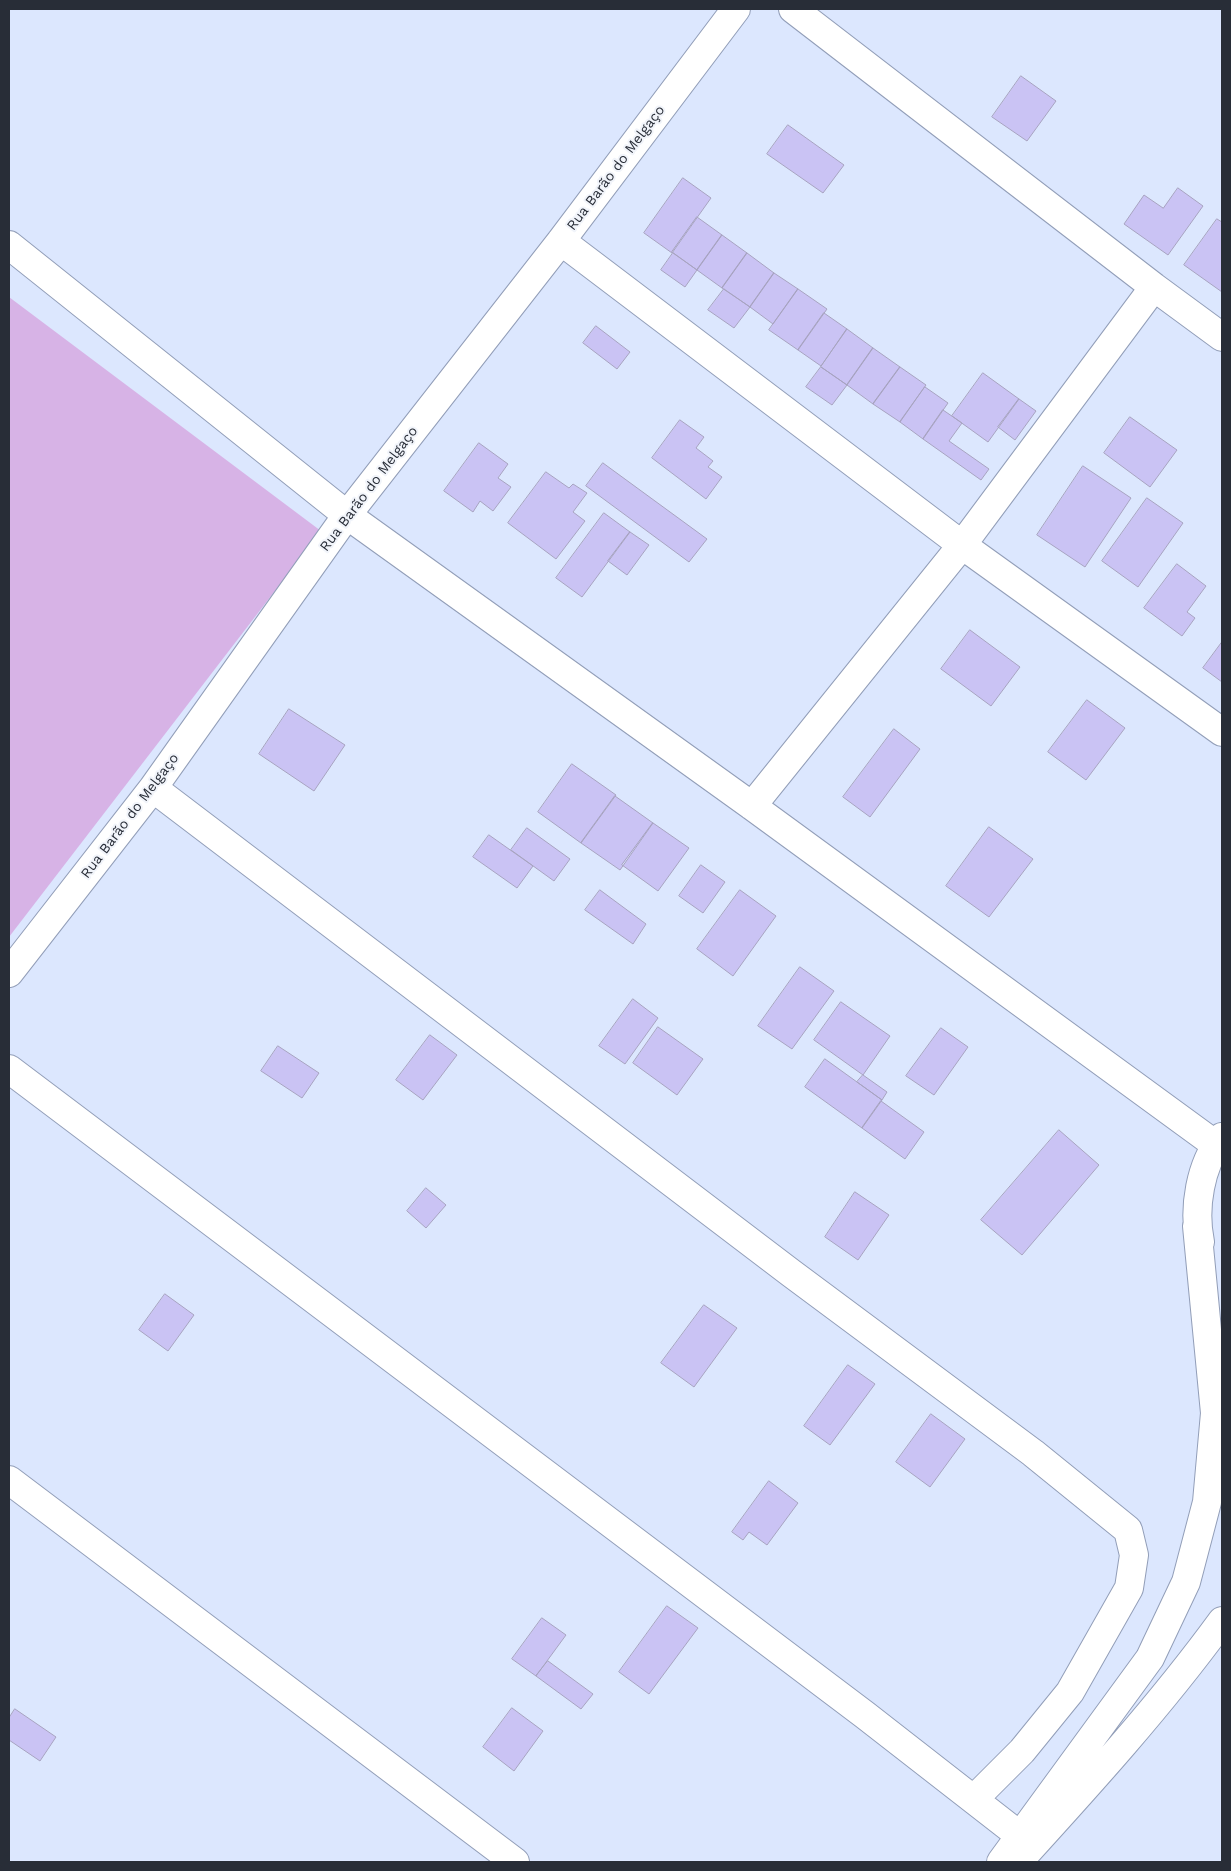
<!DOCTYPE html>
<html>
<head>
<meta charset="utf-8">
<style>
  body { margin:0 }
  #map { position:relative; width:1231px; height:1871px; overflow:hidden; background:#dce7fe; font-family:"Work Sans",sans-serif }
  canvas { display:block }
  .frame { position:absolute; inset:0; border:10px solid #282d37; pointer-events:none }
</style>
</head>
<body>
<div id="map">
<canvas width="1231" height="1871"></canvas>
<div class="frame"></div>
</div>
<script>
const g = document.querySelector('canvas').getContext('2d');
g.lineJoin = 'round';
function fillPath(path, color) {
  g.fillStyle = color;
  g.fill(path, 'evenodd');
}
function strokePath(path, color, width, dash) {
  g.strokeStyle = color;
  g.lineWidth = width;
  g.lineCap = dash ? 'butt' : 'round';
  g.setLineDash(dash || []);
  g.stroke(path);
}
function write(font, color, halo, rows, align = 'center') {
  g.font = font + ' "Work Sans",sans-serif';
  g.lineWidth = 4;
  g.setLineDash([]);
  g.textBaseline = 'middle';
  g.strokeStyle = halo;
  g.fillStyle = color;
  for (const [text, x, y, turn = 0] of rows) {
    g.save();
    g.translate(x, y);
    g.rotate((+turn || 0) * Math.PI / 180);
    g.textAlign = isNaN(turn) ? turn : align;
    if (halo) g.strokeText(text, 0, 0);
    g.fillText(text, 0, 0);
    g.restore();
  }
}
const green = new Path2D(`
  M9 297 321 531 9 937Z`);
const building = new Path2D(`
  M1021 76 1056 101 1027 141 992 117Z
  M788 125 844 165 823 193 767 154Z
  M683 178 711 198 672 253 644 233Z
  M1178 188 1203 206 1168 255 1124 224 1144 195 1163 208Z
  M697 217 722 235 697 270 672 252Z
  M1217 219 1222 222V292L1184 265Z
  M722 235 747 253 722 288 697 270Z
  M673 253 697 270 685 287 661 270Z
  M747 253 774 273 750 307 722 288Z
  M774 273 798 289 773 324 750 307Z
  M724 289 750 307 734 328 708 310Z
  M798 289 827 309 798 350 769 330Z
  M824 313 847 329 821 366 798 350Z
  M596 326 630 352 617 369 583 343Z
  M847 329 873 348 847 385 821 367Z
  M873 348 900 367 873 404 847 385Z
  M821 367 847 385 832 405 806 387Z
  M900 367 926 385 900 422 873 404Z
  M983 373 1019 399 988 442 952 416Z
  M925 387 948 403 923 439 900 422Z
  M1019 399 1036 411 1015 440 998 427Z
  M943 410 962 423 949 441 989 469 981 480 923 439Z
  M1130 417 1177 450 1150 487 1104 453Z
  M680 420 704 437 696 448 713 461 708 467 722 477 706 499 652 458Z
  M479 443 508 464 498 478 511 487 493 511 480 501 473 512 444 491Z
  M603 463 707 539 689 562 586 486Z
  M1083 466 1131 498 1085 567 1037 535Z
  M546 472 569 488 573 484 587 493 573 512 585 521 556 559 508 523Z
  M1147 498 1183 523 1138 587 1102 561Z
  M604 513 630 532 582 597 556 578Z
  M630 532 649 545 627 575 608 561Z
  M1177 564 1206 586 1187 612 1195 618 1182 636 1144 608Z
  M970 630 1020 667 991 706 941 669Z
  M1222 642V682L1203 668Z
  M1087 700 1125 728 1086 780 1048 752Z
  M289 709 345 745 314 791 259 754Z
  M894 729 920 749 870 817 843 797Z
  M572 764 616 795 581 843 538 812Z
  M615 796 653 823 620 870 581 843Z
  M653 823 689 848 658 891 622 865Z
  M989 827 1033 859 989 917 946 886Z
  M527 828 570 859 554 881 511 850Z
  M489 835 533 866 517 888 473 857Z
  M701 865 725 882 703 913 679 896Z
  M600 890 646 924 633 944 585 910Z
  M740 890 776 916 733 976 697 949Z
  M800 967 834 991 792 1049 758 1026Z
  M633 999 658 1018 625 1064 599 1046Z
  M841 1002 890 1036 863 1075 814 1040Z
  M658 1027 703 1059 677 1095 633 1063Z
  M941 1028 968 1047 934 1095 906 1076Z
  M430 1035 457 1055 423 1100 396 1080Z
  M278 1046 319 1073 302 1098 261 1071Z
  M825 1059 882 1100 862 1128 805 1087Z
  M863 1075 887 1092 882 1100 857 1082Z
  M881 1101 924 1132 905 1159 862 1128Z
  M1059 1130 1099 1165 1022 1255 981 1220Z
  M426 1188 446 1205 426 1228 407 1211Z
  M855 1192 889 1215 858 1260 825 1237Z
  M165 1294 194 1315 168 1351 139 1330Z
  M704 1305 737 1328 694 1387 661 1363Z
  M848 1365 875 1384 830 1445 804 1426Z
  M931 1414 965 1439 930 1487 896 1462Z
  M769 1481 798 1503 767 1545 749 1532 743 1540 732 1532Z
  M667 1606 698 1628 649 1694 619 1672Z
  M542 1618 566 1635 536 1676 512 1659Z
  M548 1661 593 1694 581 1709 536 1676Z
  M512 1708 543 1731 514 1771 483 1747Z
  M15 1709 56 1737 40 1761 9 1740V1718Z`);
const minor = new Path2D(`
  M793 9 1154 287 1222 337
  M561 241 962 545 1222 732
  M9 245 347 515 752 806 1216 1145
  M153 788 791 1273 1033 1453 1128 1530 1134 1555 1129 1588 1070 1692 1022 1751 974 1799
  M752 806 962 545 1154 287
  M9 973 153 788 347 515 561 241 736 9
  M9 1069 865 1715 1019 1835
  M9 1480 515 1862`);
const major = new Path2D(`
  M1200 1242C1193 1208 1200 1165 1222 1137
  M1001 1862 1150 1658 1186 1582 1207 1502 1215 1413 1197 1226
  M1018 1862C1089 1784 1160 1706 1222 1621`);
const streetNames = [
  ["Rua Barão do Melgaço",616,168,-53],
  ["Rua Barão do Melgaço",369,489,-53],
  ["Rua Barão do Melgaço",130,816,-53]
];
fillPath(green, '#d7b3e6');
fillPath(building, '#cac3f4');
strokePath(building, '#a7a3c0', 1);
strokePath(minor, '#929eb8', 30);
strokePath(major, '#929eb8', 30);
strokePath(minor, '#fff', 28);
strokePath(major, '#fff', 28);
write('14px', '#282d37', '#f1f4fa', streetNames);
</script>
</body>
</html>
